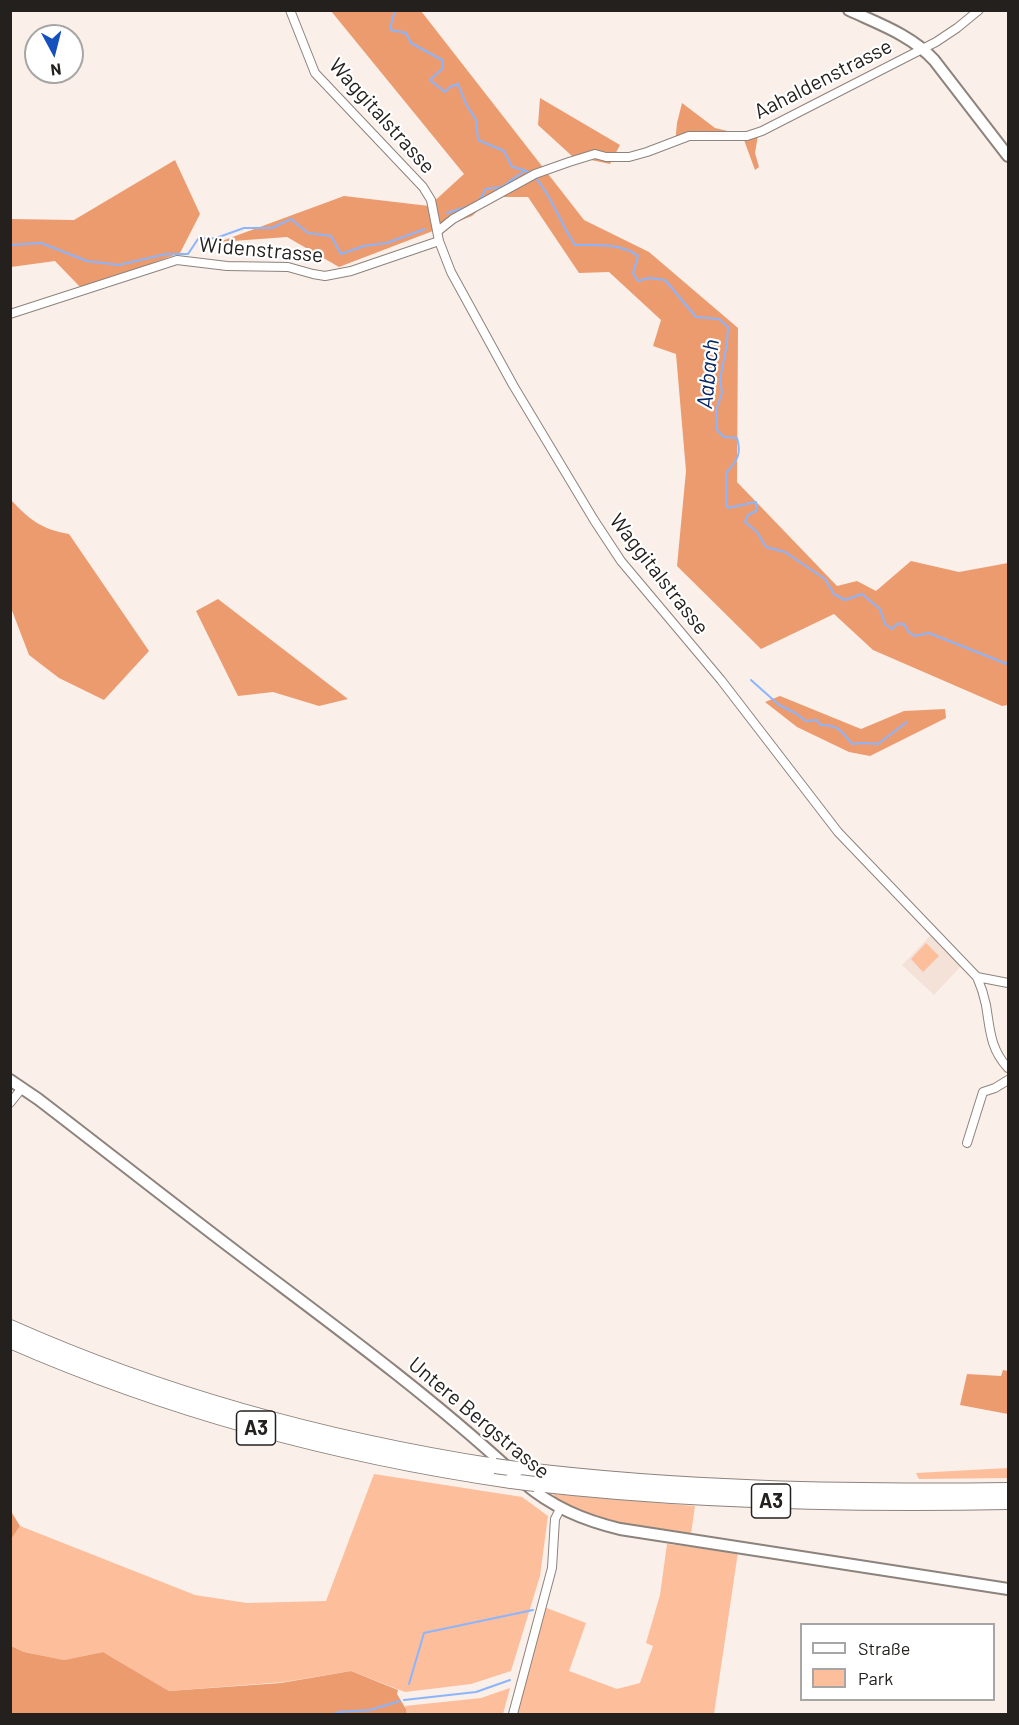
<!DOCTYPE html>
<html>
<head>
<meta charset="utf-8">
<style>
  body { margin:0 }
  #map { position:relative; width:1019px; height:1725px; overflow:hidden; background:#faefe9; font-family:Barlow,sans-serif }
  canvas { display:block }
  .frame { position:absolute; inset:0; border:12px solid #24201e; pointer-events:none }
  .legend { position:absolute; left:800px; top:1623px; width:195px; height:78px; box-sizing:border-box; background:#fff; border:2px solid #a7a6a5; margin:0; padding:8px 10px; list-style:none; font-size:18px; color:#24201e }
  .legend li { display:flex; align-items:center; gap:12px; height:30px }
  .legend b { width:30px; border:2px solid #a7a6a5 }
  .north { position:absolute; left:24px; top:24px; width:60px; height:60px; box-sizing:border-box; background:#fff; border:2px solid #a7a6a5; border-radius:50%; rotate:173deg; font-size:16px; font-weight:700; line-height:24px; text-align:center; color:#24201e }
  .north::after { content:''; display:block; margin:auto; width:21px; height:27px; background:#1451bc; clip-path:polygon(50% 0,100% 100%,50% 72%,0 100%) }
</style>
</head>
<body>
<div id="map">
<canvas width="1019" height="1725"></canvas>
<div class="frame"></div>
<ul class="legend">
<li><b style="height:8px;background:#fff"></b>Straße</li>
<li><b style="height:16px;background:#fdbe9b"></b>Park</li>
</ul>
<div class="north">N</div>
</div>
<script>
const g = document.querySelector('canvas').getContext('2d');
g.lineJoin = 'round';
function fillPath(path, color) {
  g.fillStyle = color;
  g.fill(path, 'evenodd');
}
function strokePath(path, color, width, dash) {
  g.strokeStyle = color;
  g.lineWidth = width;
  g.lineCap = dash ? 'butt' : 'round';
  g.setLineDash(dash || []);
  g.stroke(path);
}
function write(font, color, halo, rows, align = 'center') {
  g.font = font + ' Barlow,sans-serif';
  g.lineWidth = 4.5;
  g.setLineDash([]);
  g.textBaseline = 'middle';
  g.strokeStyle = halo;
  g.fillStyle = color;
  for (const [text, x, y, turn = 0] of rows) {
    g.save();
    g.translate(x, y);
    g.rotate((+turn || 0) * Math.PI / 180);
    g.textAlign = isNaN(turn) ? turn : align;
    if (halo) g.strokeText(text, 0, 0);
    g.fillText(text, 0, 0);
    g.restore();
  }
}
const built = new Path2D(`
  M933 933 963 964 934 995 902 965Z`);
const green = new Path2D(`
  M926 943 939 956 923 972 911 959Z
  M1008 1468V1478L919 1479 916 1473Z
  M374 1474 522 1497 548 1516 540 1576 511 1671 471 1684 405 1692 351 1671 284 1682 169 1691 103 1652 64 1660 24 1652 11 1646 10 1539 20 1526 195 1595 247 1603 326 1601Z
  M553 1494 695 1506 691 1534C662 1530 567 1519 553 1494Z
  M667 1544 738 1552 714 1714H517L544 1607 586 1623 569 1671 617 1689 640 1683 653 1646 646 1643 660 1595Z
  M510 1688 503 1714H407L405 1706 481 1698Z`);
const forest = new Path2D(`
  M331 11H421L584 220 649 252 738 328 737 482 837 586 857 581 876 591 911 561 959 572 1008 563V705L1002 706 873 650 834 614 761 649 677 566 686 471 676 354 653 346 661 320 609 272 579 273 528 197H493L472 216 339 267 287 237 219 242 344 196 429 206 464 174Z
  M540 98 620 145 610 164 572 156 538 125Z
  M682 103 715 128 744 135 751 130 758 135 755 153 759 167 755 170 744 140C714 132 704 133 675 144L677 123Z
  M175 160 200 214 180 253 82 289 55 261 11 267 10 219 74 220Z
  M11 500C30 520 41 529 69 534L149 651 104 700 59 678 29 655 11 608Z
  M218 599 348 699 319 706 273 692 238 696 196 611Z
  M780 696 861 729 904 711 945 709 946 718 870 756 849 752 797 727 765 702Z
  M1003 1370 1008 1371V1414L960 1405 967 1374 1001 1376Z
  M11 1513H12L20 1526 11 1539Z
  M11 1646 24 1652 64 1660 103 1652 169 1691 281 1683 351 1671 398 1690 397 1694 406 1709 407 1714H11Z`);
const stream = new Path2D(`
  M395 10 391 25V30L406 33 411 43 442 60V69L430 80 445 92 450 87 458 84 466 104 476 120 478 140 504 151 512 167C517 168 525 170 530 173 547 185 562 227 575 245 597 245 620 243 638 256L633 273 638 281 649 278 665 280 696 317 719 319 728 327 727 344 720 379 722 393 716 410 717 430 724 437 737 438C742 454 737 461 726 473V504L728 508 756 502V511L748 515 745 522 757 532 766 547 785 552 825 579 834 594 845 600 862 594 880 609 885 624 892 629 897 624H904L908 631 914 636 929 633 1007 664 1008 662
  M478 203 486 189 502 187 524 171
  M447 213 470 206
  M10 245 41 243 87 261 119 265 166 254H188L198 239 216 238 244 228H272L291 219 308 233 331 236 341 254 364 246 387 243 425 229
  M751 680 779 705 795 713 806 721 816 720 821 725C838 725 842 731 852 744L863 743 878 744 907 722
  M409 1684 424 1633 533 1610
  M404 1700 476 1692 510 1680
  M333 1714 339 1712 370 1710 400 1701`);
const street = new Path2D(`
  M290 10 315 73 423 187 431 200 439 241 451 272 513 385 594 520 621 561 721 680 838 832 977 977C981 986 984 995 986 1005 990 1029 990 1049 1008 1068
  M438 231 453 219 535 174 569 162 595 154 606 157H629L647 152 689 136H747L762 131 936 42 957 28 979 10
  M10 314 177 260 227 266 288 267 313 274 325 276 351 271 439 241
  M977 977 1008 983
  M10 1103 22 1088
  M967 1143 983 1092 995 1088 1008 1080
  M513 1714 552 1568 555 1519 560 1509`);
const secondary = new Path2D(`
  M849 10C879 24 911 35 934 60L1008 156
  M10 1080 38 1099C106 1151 174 1205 243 1257 333 1325 425 1392 509 1469
  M523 1482C552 1507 583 1520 620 1529L1008 1589`);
const highway = new Path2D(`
  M10 1327C165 1396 328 1440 495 1466
  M10 1341C170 1411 338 1456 511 1481
  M517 1469C680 1489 844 1492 1008 1490
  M535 1484C693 1502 850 1505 1008 1502`);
const highwayBridge = new Path2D(`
  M495 1466 517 1469
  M511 1481 535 1484`);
const shields = [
  [256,1428,39],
  [771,1501,39]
];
const shieldNames = [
  ["A3",256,1428],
  ["A3",771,1501]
];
const streetNames = [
  ["Aahaldenstrasse",823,79,-27],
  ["Waggitalstrasse",382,116,48],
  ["Widenstrasse",261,250,5],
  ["Waggitalstrasse",659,574,52],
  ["Untere Bergstrasse",479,1418,40]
];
const waterNames = [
  ["Aabach",708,374,-84]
];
fillPath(built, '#f4e1d7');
fillPath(green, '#fdbe9b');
fillPath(forest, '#ec9b6e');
strokePath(stream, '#8bb5fe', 2);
strokePath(street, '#8d837d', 10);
strokePath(secondary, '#8d837d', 14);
strokePath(highway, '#8d837d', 16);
strokePath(street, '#fff', 8);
strokePath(secondary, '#fff', 10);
strokePath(highway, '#fff', 14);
strokePath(highwayBridge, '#8d837d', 16, []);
strokePath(highwayBridge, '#fff', 14);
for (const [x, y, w] of shields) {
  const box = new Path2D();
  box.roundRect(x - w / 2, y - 17, w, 34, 4.5);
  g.fillStyle = '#fff';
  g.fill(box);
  strokePath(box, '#24201e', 1.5);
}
write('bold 20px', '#24201e', null, shieldNames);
write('21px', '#24201e', '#fff', streetNames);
write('italic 22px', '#052664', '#fff', waterNames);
</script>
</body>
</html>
